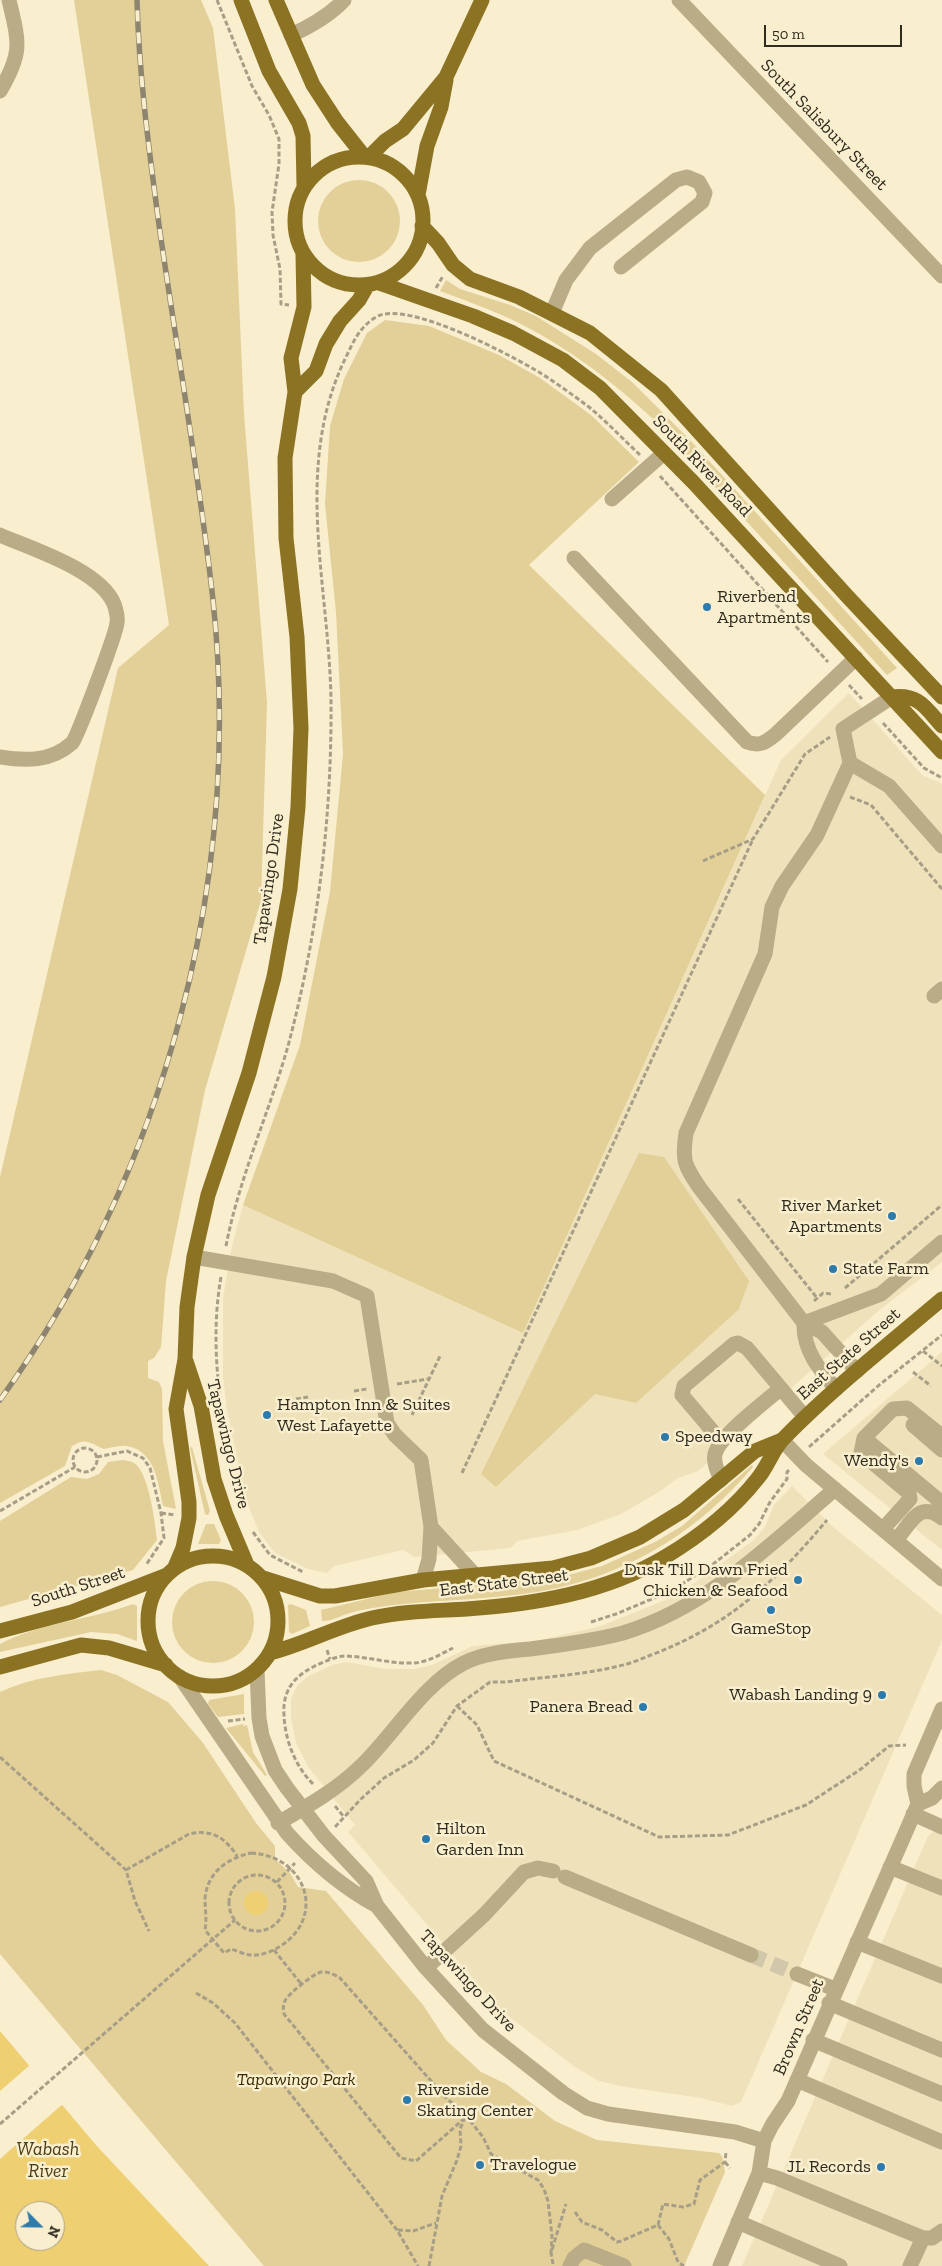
<!DOCTYPE html>
<html>
<head>
<meta charset="utf-8">
<style>
  body { margin:0 }
  #map { position:relative; width:942px; height:2266px; overflow:hidden; background:#f9eece; font-family:"Zilla Slab",serif }
  canvas { display:block }
  .north { position:absolute; left:15px; top:2201px; width:50px; height:50px; box-sizing:border-box; background:#f9eece; border:1px solid #a8a088; border-radius:50%; rotate:113deg; font-size:14px; font-weight:700; line-height:20px; text-align:center; color:#2f2b1f }
  .north::after { content:''; display:block; margin:auto; width:18px; height:22px; background:#2d7aac; clip-path:polygon(50% 0,100% 100%,50% 72%,0 100%) }
  .scale { position:absolute; left:764px; top:25px; width:138px; height:22px; box-sizing:border-box; border:2px solid #2f2b1f; border-top:0; padding-left:6px; font-size:15px; line-height:18px; white-space:nowrap; color:#2f2b1f; -webkit-text-stroke:4px #f9eece; paint-order:stroke }
</style>
</head>
<body>
<div id="map">
<canvas width="942" height="2266"></canvas>
<div class="north">N</div>
<div class="scale">50 m</div>
</div>
<script>
const g = document.querySelector('canvas').getContext('2d');
g.lineJoin = 'round';
function fillPath(path, color) {
  g.fillStyle = color;
  g.fill(path, 'evenodd');
}
function strokePath(path, color, width, dash) {
  g.strokeStyle = color;
  g.lineWidth = width;
  g.lineCap = dash ? 'butt' : 'round';
  g.setLineDash(dash || []);
  g.stroke(path);
}
function write(font, color, halo, rows, align = 'center') {
  g.font = font + ' "Zilla Slab",serif';
  g.lineWidth = 5;
  g.setLineDash([]);
  g.textBaseline = 'middle';
  g.strokeStyle = halo;
  g.fillStyle = color;
  for (const [text, x, y, turn = 0] of rows) {
    g.save();
    g.translate(x, y);
    g.rotate((+turn || 0) * Math.PI / 180);
    g.textAlign = isNaN(turn) ? turn : align;
    if (halo) g.strokeText(text, 0, 0);
    g.fillText(text, 0, 0);
    g.restore();
  }
}
const built = new Path2D(`
  M849 693 923 776 940 782 942 785V1262L877 1312 698 1471 678 1478 659 1492 619 1515 577 1530 517 1541 511 1548 414 1557 403 1550 334 1566 327 1573 308 1569 275 1553 259 1532 246 1500 227 1410 223 1377V1298L232 1246 243 1205 523 1333 781 760Z
  M942 1352V1550L823 1454Z
  M792 1486 832 1526 942 1615V1640L741 2102 732 2106 701 2098 620 2086 599 2081 575 2067 499 2009 348 1832 355 1825 309 1768 296 1743 291 1717V1699L297 1686 307 1677 332 1665 347 1662 385 1669H415L432 1665 473 1646 536 1641 598 1627 678 1595 754 1540 765 1527 774 1505Z
  M942 1825V2266H742L928 1836Z`);
const green = new Path2D(`
  M74 0H201L213 28 235 209 244 414 267 703 261 900 205 1090 166 1281 161 1347 154 1358 148 1361V1378L159 1382 162 1389 163 1441 176 1509 163 1506C158 1484 156 1451 127 1446 120 1445 111 1448 104 1449 90 1443 86 1437 72 1446L65 1466 0 1503V1177L118 668 169 625Z
  M318 221a41 41 0 1 1 82 0a41 41 0 1 1-82 0Z
  M446 280 460 289 510 305 536 316 596 354 632 382 691 441 897 668 887 675 653 419C613 382 570 349 521 324 495 311 467 301 440 291Z
  M385 320 429 326 499 355 540 378 591 415 639 462 529 565 765 795 523 1333 243 1205 300 1045 330 892 343 754 336 612 325 504 330 426 344 379 367 333Z
  M639 1153 664 1157 749 1281 739 1309 636 1403 595 1394 496 1487 481 1474Z
  M192 1447 210 1511 208 1515 205 1514 190 1448Z
  M123 1460C126 1461 131 1461 134 1463 149 1472 155 1523 157 1540L133 1570 0 1607V1521L71 1477 87 1479 99 1474 108 1462Z
  M752 1465 753 1467C701 1528 636 1570 557 1588 507 1599 454 1599 403 1604 385 1606 367 1608 350 1613 341 1615 331 1622 322 1621L321 1610 396 1592 535 1580 568 1575 602 1566 655 1542 682 1526Z
  M206 1524H214L221 1540 219 1544H198Z
  M172 1622a41 41 0 1 1 82 0a41 41 0 1 1-82 0Z
  M133 1604 137 1606V1641L117 1634 91 1632 0 1652V1644C42 1622 90 1620 133 1604Z
  M291 1604 306 1610 310 1626 292 1634 289 1632 288 1605Z
  M101 1670 117 1675 168 1702 203 1743 256 1823 275 1846V1859L290 1873 298 1887 326 1891 423 2005 446 2040 481 2072 506 2084 555 2121 597 2140 719 2153 722 2156 725 2172 684 2266H264L0 1954V1692C32 1677 66 1674 101 1670Z
  M244 1694V1714L218 1717 208 1704 209 1700Z
  M243 1724V1726L247 1725 253 1752 267 1775 265 1776 226 1728Z`);
const water = new Path2D(`
  M244 1903a12 12 0 1 1 24 0a12 12 0 1 1-24 0Z
  M0 2031 95 2144 209 2266H0ZM25 2211H55V2241H25Z`);
const pier = new Path2D(`
  M31 2064 64 2103 0 2159V2091Z`);
const minorTunnel = new Path2D(`
  M751 1955 797 1974`);
const path = new Path2D(`
  M217 0 252 86 269 115 279 139V164L272 212 273 235 280 269 281 304 289 305
  M436 288 443 276
  M660 476 828 662
  M849 685 862 699
  M883 723 924 768 942 778
  M850 797 871 805 942 889
  M703 861 753 839 805 754 830 737
  M738 1199 817 1298
  M226 1246C239 1178 269 1113 288 1046 318 934 332 816 331 700 329 583 292 465 347 355 354 340 361 325 378 316 409 301 513 356 542 374 558 384 574 396 589 407 607 422 623 439 640 455
  M221 1277C210 1339 219 1402 230 1462
  M845 1288 942 1205
  M814 1301 823 1293 831 1294
  M923 1351 942 1366
  M913 1372 931 1386
  M397 1384 428 1379
  M354 1391 367 1389
  M296 1399 308 1397
  M412 1415 440 1356
  M809 1447 878 1386 942 1335
  M73 1460a12 12 0 1 1 24 0a12 12 0 1 1-24 0Z
  M97 1457 127 1451 143 1458 150 1468 161 1513 164 1538 146 1565
  M462 1473 753 839
  M0 1511 75 1467
  M161 1513 175 1515
  M253 1532 270 1555 303 1572
  M591 1622 616 1614 671 1591 712 1565 750 1535 759 1524 770 1502 787 1479V1472L790 1469
  M327 1650 330 1659
  M457 1706 477 1725 494 1761 659 1837 728 1835 806 1805 861 1769 889 1746 906 1745
  M228 1721 245 1719
  M0 1757 126 1870 135 1901 149 1931
  M313 1784C295 1766 285 1740 284 1715 282 1686 299 1672 324 1662 331 1659 338 1656 346 1656 369 1657 391 1664 414 1663 428 1662 441 1654 453 1648
  M335 1806 344 1817
  M335 1827 361 1799 384 1778 414 1760 433 1743 457 1706 490 1682H506C543 1677 582 1675 619 1666 630 1664 641 1659 651 1655 728 1626 775 1582 827 1520
  M251 1853C307 1856 327 1918 279 1947 271 1952 260 1956 250 1955 244 1954 237 1951 231 1949L224 1953 205 1930C207 1919 205 1909 205 1899 207 1872 228 1858 251 1853Z
  M126 1870 189 1834C211 1829 225 1837 237 1856
  M229 1903a28 28 0 1 1 56 0a28 28 0 1 1-56 0Z
  M277 1882 295 1863
  M274 1950 302 1985
  M196 1993 213 2003 235 2023 397 2230 418 2266
  M465 2118 416 2161 401 2158 284 2014C283 2008 283 2004 286 1999 291 1992 313 1974 321 1972 328 1971 335 1975 340 1978L447 2099 459 2108 465 2118 471 2122 483 2137 491 2154 538 2180 544 2189 548 2201 552 2236 551 2253
  M0 2124 235 1920
  M725 2162 730 2168
  M575 2212 582 2222 602 2230 617 2242 621 2241 658 2225 663 2204 683 2207 694 2204 700 2180 725 2162 726 2152
  M658 2225 669 2239 678 2262 684 2266
  M398 2230 413 2231 436 2223
  M553 2264 551 2253 566 2204
  M429 2266 442 2196 457 2160 461 2146 460 2129 464 2120`);
const minor = new Path2D(`
  M679 0 942 276
  M291 35C311 26 329 16 344 0
  M0 91C23 52 19 43 9 0
  M552 313 566 280 590 248 676 180 687 177 699 182 705 193 702 202 621 267
  M612 499 664 453
  M0 535C32 549 100 570 114 604 116 609 118 618 117 623 116 634 77 738 72 743 51 762 25 761 0 757
  M574 558 747 742C760 747 766 742 776 734L856 658
  M850 763 889 786 942 846
  M934 996 942 989
  M194 1257 333 1281 367 1296 387 1423 395 1435 421 1460 431 1527 429 1559 423 1580
  M804 1323 881 1294 942 1242
  M804 1323C803 1350 819 1369 836 1389
  M857 1371 822 1332 804 1323 699 1187C684 1164 682 1161 686 1133L765 954 772 907 782 886 817 835 850 763 843 729 892 697
  M913 1425 942 1450
  M864 1438 942 1503
  M782 1440 806 1465 942 1579
  M721 1441 682 1395 684 1386 734 1344 738 1343 747 1348 805 1417
  M721 1480C718 1472 713 1463 715 1454 719 1436 765 1402 780 1389
  M431 1527 475 1575
  M883 1529 910 1499 909 1493 861 1453 864 1438 893 1409 907 1408 942 1436
  M896 1540C911 1523 919 1500 942 1518
  M257 1670 259 1718 262 1736 275 1770 287 1788 324 1836 366 1881 377 1906 426 1968 483 2030 563 2093 587 2108 608 2114 735 2132 764 2141
  M180 1677 287 1833C313 1862 342 1887 377 1906
  M918 1804 932 1798 942 1788
  M913 1814 942 1827
  M278 1823C308 1806 338 1789 362 1765 394 1734 424 1683 464 1663 483 1653 509 1651 530 1649 562 1645 593 1641 623 1633 707 1608 771 1544 835 1489
  M890 1867 942 1888
  M565 1877 751 1955
  M857 1942 942 1976
  M426 1968 484 1915 524 1872 538 1868 553 1871
  M797 1974 835 1989
  M829 2003 942 2050
  M813 2040 942 2094
  M797 2080 942 2142
  M759 2173 777 2178 923 2238 910 2266
  M738 2222 840 2266
  M923 2238H932L942 2231
  M570 2266 574 2258 584 2250 624 2266
  M720 2266 759 2173 764 2141 772 2125 788 2101 918 1804 914 1786V1774L942 1709`);
const major = new Path2D(`
  M241 0 269 71 299 123 303 136 304 185
  M276 0 313 85 337 122 363 155
  M370 156 385 141 403 129 446 77 482 0
  M295 221a64 64 0 1 1 128 0a64 64 0 1 1-128 0Z
  M418 195 427 146 441 107 446 80
  M422 226 438 243 453 265 470 279 519 297 590 333 661 390 847 596 942 697
  M379 283 473 316 513 333 563 360 600 388 693 482 942 752
  M295 392 316 371 326 344 340 321 359 300 367 286
  M892 697C919 694 925 707 942 726
  M186 1361 201 1406 214 1479 226 1515 247 1565
  M148 1621a65 65 0 1 1 130 0a65 65 0 1 1-130 0Z
  M175 1567 183 1548 189 1518V1502L176 1409 185 1359 187 1307 194 1257 208 1195 249 1073 274 977 290 889 298 807 301 728 297 637 286 538 285 458 295 392 291 358 304 307 303 254
  M263 1578 320 1596H335L423 1580 553 1568 591 1558 640 1537 684 1510 755 1451 782 1440
  M0 1631 72 1612 167 1575
  M270 1653C305 1644 337 1626 372 1618 403 1611 435 1611 467 1609 535 1604 605 1593 665 1557 700 1536 733 1510 758 1478 768 1466 773 1449 784 1438 833 1388 889 1344 942 1299
  M0 1667 81 1645 109 1648 166 1665`);
const rail = new Path2D(`
  M0 1400C165 1171 243 881 213 600 199 475 177 350 159 225 149 150 139 76 137 0`);
const markers = [
  [707,607,5,"#2d7aac"],
  [892,1216,5,"#2d7aac"],
  [833,1269,5,"#2d7aac"],
  [267,1415,5,"#2d7aac"],
  [665,1437,5,"#2d7aac"],
  [919,1461,5,"#2d7aac"],
  [798,1580,5,"#2d7aac"],
  [771,1610,5,"#2d7aac"],
  [882,1695,5,"#2d7aac"],
  [643,1707,5,"#2d7aac"],
  [426,1839,5,"#2d7aac"],
  [407,2100,5,"#2d7aac"],
  [480,2165,5,"#2d7aac"],
  [881,2167,5,"#2d7aac"]
];
const streetNames = [
  ["South Salisbury Street",824,125,46],
  ["South River Road",702,466,46],
  ["Tapawingo Drive",269,879,-82],
  ["East State Street",849,1354,-41],
  ["Tapawingo Drive",228,1444,76],
  ["East State Street",504,1583,-7],
  ["South Street",78,1587,-18],
  ["Tapawingo Drive",468,1981,47],
  ["Brown Street",799,2027,-67]
];
const poiNames = [
  ["Riverbend",717,597],
  ["Apartments",717,618],
  ["River Market",882,1206,"right"],
  ["Apartments",882,1227,"right"],
  ["State Farm",843,1269],
  ["Hampton Inn & Suites",277,1405],
  ["West Lafayette",277,1426],
  ["Speedway",675,1437],
  ["Wendy's",909,1461,"right"],
  ["Dusk Till Dawn Fried",788,1570,"right"],
  ["Chicken & Seafood",788,1591,"right"],
  ["GameStop",771,1629,"center"],
  ["Wabash Landing 9",872,1695,"right"],
  ["Panera Bread",633,1707,"right"],
  ["Hilton",436,1829],
  ["Garden Inn",436,1850],
  ["Riverside",417,2090],
  ["Skating Center",417,2111],
  ["Travelogue",490,2165],
  ["JL Records",871,2167,"right"]
];
const parkNames = [
  ["Tapawingo Park",296,2080]
];
const waterNames = [
  ["Wabash",48,2150],
  ["River",48,2172]
];
fillPath(built, '#efe2ba');
fillPath(green, '#e2d098');
fillPath(water, '#eecf71');
fillPath(pier, '#f9eece');
strokePath(minorTunnel, '#d1c7ab', 15, [15, 8]);
strokePath(path, '#a79e87', 3, [5, 2.5]);
strokePath(minor, '#b9ac86', 15);
strokePath(major, '#8b7323', 15);
strokePath(rail, '#8d8570', 5.5);
strokePath(rail, '#f9eece', 4, [11]);
for (const [x, y, r, color] of markers) {
  const dot = new Path2D();
  dot.arc(x, y, r, 0, 2 * Math.PI);
  g.fillStyle = color;
  g.fill(dot);
  strokePath(dot, '#f9eece', 2);
}
write('18px', '#2f2b1f', '#f9eece', streetNames);
write('18px', '#2f2b1f', '#f9eece', poiNames, 'left');
write('italic 18px', '#392c02', '#f9eece', parkNames);
write('italic 19px', '#493d15', '#f9eece', waterNames);
</script>
</body>
</html>
